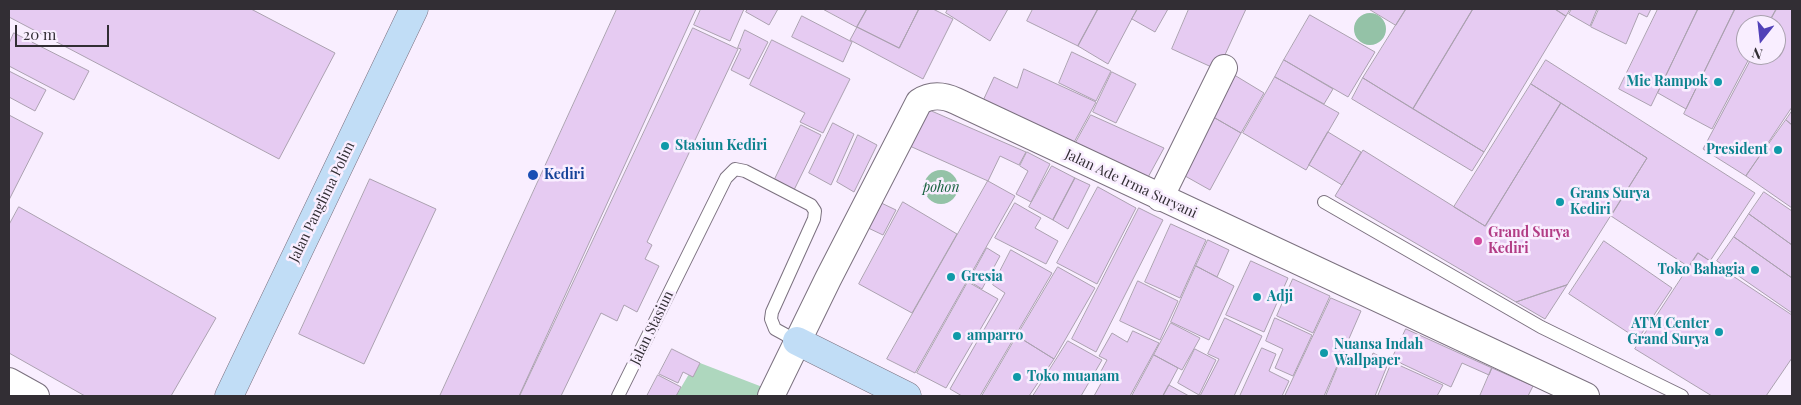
<!DOCTYPE html>
<html>
<head>
<meta charset="utf-8">
<style>
  body { margin:0 }
  #map { position:relative; width:1801px; height:405px; overflow:hidden; background:#f9eeff; font-family:"Playfair Display",serif }
  canvas { display:block }
  .frame { position:absolute; inset:0; border:10px solid #322e34; pointer-events:none }
  .north { position:absolute; left:1736px; top:15px; width:50px; height:50px; box-sizing:border-box; background:#f9eeff; border:1px solid #a9a1ae; border-radius:50%; rotate:196deg; font-size:14px; font-weight:700; line-height:20px; text-align:center; color:#322e34 }
  .north::after { content:''; display:block; margin:auto; width:18px; height:22px; background:#5141b8; clip-path:polygon(50% 0,100% 100%,50% 72%,0 100%) }
  .scale { position:absolute; left:15px; top:25px; width:94px; height:22px; box-sizing:border-box; border:2px solid #322e34; border-top:0; padding-left:6px; font-size:15px; line-height:18px; white-space:nowrap; color:#322e34; -webkit-text-stroke:4px #f9eeff; paint-order:stroke }
</style>
</head>
<body>
<div id="map">
<canvas width="1801" height="405"></canvas>
<div class="frame"></div>
<div class="north">N</div>
<div class="scale">20 m</div>
</div>
<script>
const g = document.querySelector('canvas').getContext('2d');
g.lineJoin = 'round';
function fillPath(path, color) {
  g.fillStyle = color;
  g.fill(path, 'evenodd');
}
function strokePath(path, color, width, dash) {
  g.strokeStyle = color;
  g.lineWidth = width;
  g.lineCap = dash ? 'butt' : 'round';
  g.setLineDash(dash || []);
  g.stroke(path);
}
function write(font, color, halo, rows, align = 'center') {
  g.font = font + ' "Playfair Display",serif';
  g.lineWidth = 5;
  g.setLineDash([]);
  g.textBaseline = 'middle';
  g.strokeStyle = halo;
  g.fillStyle = color;
  for (const [text, x, y, turn = 0] of rows) {
    g.save();
    g.translate(x, y);
    g.rotate((+turn || 0) * Math.PI / 180);
    g.textAlign = isNaN(turn) ? turn : align;
    if (halo) g.strokeText(text, 0, 0);
    g.fillText(text, 0, 0);
    g.restore();
  }
}
const green = new Path2D(`
  M700 363 778 393 777 396H676L689 374 693 376Z`);
const forest = new Path2D(`
  M1354 29a16 16 0 1 1 32 0a16 16 0 1 1-32 0Z
  M924 187a17 17 0 1 1 34 0a17 17 0 1 1-34 0Z`);
const building = new Path2D(`
  M9 9H251L335 53 279 159 9 17Z
  M617 9H696L519 396H440Z
  M701 9H744L730 41 694 25Z
  M748 9H778L769 25 746 12Z
  M823 9H867L857 27Z
  M867 9H919L899 48 857 27Z
  M919 9H933L953 19 923 79 850 40 857 27 899 48Z
  M948 9H1008L990 41 946 13Z
  M1033 9H1098L1078 46 1027 21Z
  M1098 9H1137L1108 64 1078 46Z
  M1138 9H1168L1155 32 1132 19Z
  M1189 9H1246L1218 70 1172 49Z
  M1369 9H1406L1396 25Z
  M1406 9H1473L1413 109 1363 78Z
  M1473 9H1555L1566 16 1484 152 1413 109Z
  M1555 9H1570L1566 16Z
  M1572 9H1597L1590 26 1569 14Z
  M1599 9H1651L1647 17 1639 13 1626 44 1591 27Z
  M1658 9H1698L1651 106 1619 89Z
  M1698 9H1735L1686 109 1658 93Z
  M1735 9H1776L1767 25H1746V55H1751L1712 129 1684 114Z
  M1777 9H1792V107L1746 176 1703 149 1753 55H1776V25H1768Z
  M1310 15 1375 52 1348 97 1284 60Z
  M802 16 852 42 843 62 792 37Z
  M693 28 738 49 647 242 652 245 645 259 659 266 637 312 624 305 617 321 601 313 561 396H520Z
  M745 30 768 42 749 79 731 70 741 49 738 48Z
  M14 33 89 71 74 100 9 66V44Z
  M772 40 850 79 823 133 800 122 805 113 750 85Z
  M1072 52 1111 71 1096 101 1059 83Z
  M1284 60 1333 89 1324 104 1275 77Z
  M1546 60 1755 193 1710 261 1698 253 1689 267 1611 216 1647 158 1531 84Z
  M1024 69 1096 102 1072 146 981 105 994 77 1017 88Z
  M9 71 46 90 35 111 9 97Z
  M1112 72 1136 84 1116 123 1093 112Z
  M1231 73 1264 93 1241 133 1208 114Z
  M1275 77 1339 113 1306 170 1243 133Z
  M1363 78 1484 152 1472 171 1352 99Z
  M1531 84 1561 103 1485 226 1454 207Z
  M1561 103 1647 158 1567 285 1516 302 1335 196 1363 150 1485 226Z
  M920 106 1026 152 1019 165 1000 156 988 181 903 143Z
  M1792 111V125L1786 120Z
  M1208 114 1241 133 1210 190 1178 172Z
  M9 115 43 133 9 200Z
  M1091 115 1164 148 1146 181 1074 146Z
  M1786 120 1792 125V208L1746 176Z
  M833 123 854 134 831 185 809 173Z
  M801 125 821 135 794 190 775 179Z
  M1328 132 1361 152 1342 185 1309 165Z
  M858 135 877 145 854 192 837 182Z
  M1027 152 1050 164 1031 202 1016 194 1028 171 1020 166Z
  M1052 166 1075 178 1053 220 1029 207Z
  M1075 178 1090 185 1068 229 1053 220Z
  M370 179 436 209 364 364 299 334Z
  M988 181 1015 196 915 373 887 359Z
  M1098 187 1136 208 1097 284 1057 263Z
  M1764 192 1792 211V245L1749 214Z
  M875 200 896 210 883 235 864 226Z
  M903 202 957 234 912 313 859 284Z
  M1015 203 1041 218 1035 228 1058 241 1046 264 995 238Z
  M19 207 216 318 171 396H85L9 353V225Z
  M1139 208 1163 220 1096 352 1072 339Z
  M1749 214 1792 245V278L1734 237Z
  M1171 224 1206 240 1180 298 1145 282Z
  M1734 237 1792 278V313L1717 261Z
  M1208 240 1229 250 1217 277 1196 266Z
  M1604 241 1672 288 1638 339 1569 294Z
  M987 248 1000 256 982 289 969 281Z
  M1011 250 1052 273 980 396H962L950 389 1005 293 993 285Z
  M1698 253 1792 315V358L1766 396H1712L1635 349Z
  M1251 261 1288 278 1264 332 1226 315Z
  M1196 266 1234 286 1209 340 1171 322Z
  M1058 267 1095 288 1054 359 1017 336Z
  M1293 279 1330 296 1313 333 1277 316Z
  M1138 281 1178 301 1160 340 1120 321Z
  M968 282 998 299 946 388 917 373Z
  M1567 285 1545 319 1516 302 1542 293Z
  M1331 298 1361 311 1324 396H1285Z
  M1225 318 1262 336 1234 396H1200L1219 359 1208 354Z
  M1275 318 1312 335 1293 376 1275 368 1283 349 1266 341Z
  M1171 323 1200 338 1182 370 1154 355Z
  M1406 329 1492 368 1489 375 1462 363 1451 387 1392 359Z
  M1133 331 1159 343 1130 396H1094L1105 376 1100 373 1107 360 1099 356 1112 333 1127 342Z
  M1017 336 1054 359 1029 396H982Z
  M1068 341 1102 360 1081 396H1033Z
  M1262 348 1276 354 1269 371 1289 381 1282 396H1240Z
  M672 349 700 363 693 377 683 372 678 383 659 374Z
  M1195 349 1216 360 1199 395 1178 383Z
  M1344 352 1369 364 1373 353 1389 361 1375 396H1326Z
  M1154 355 1178 368 1169 385 1163 396H1132Z
  M1392 362 1443 385 1437 396H1378Z
  M1492 368 1533 386 1528 396H1480Z
  M658 375 681 387 676 396H647Z
  M1169 385 1189 396H1163Z`);
const lane = new Path2D(`
  M1324 202 1541 327 1682 396
  M618 396 726 178 735 169 745 171 811 205 815 211 814 219 772 312 771 319 775 329 797 341`);
const street = new Path2D(`
  M1160 198 1224 68
  M9 381 36 396
  M771 396 828 279 919 102C931 94 943 95 956 101L1586 396`);
const secondary = new Path2D(`
  M797 341 907 396
  M229 396 414 9`);
const markers = [
  [1718,82,5,"#0f9aa8"],
  [665,146,5,"#0f9aa8"],
  [1778,150,5,"#0f9aa8"],
  [533,175,6,"#1a4fb4"],
  [1560,202,5,"#0f9aa8"],
  [1478,241,5,"#d1479c"],
  [1755,270,5,"#0f9aa8"],
  [951,277,5,"#0f9aa8"],
  [1257,297,5,"#0f9aa8"],
  [1719,332,5,"#0f9aa8"],
  [957,336,5,"#0f9aa8"],
  [1324,353,5,"#0f9aa8"],
  [1017,377,5,"#0f9aa8"]
];
const cultureNames = [
  ["Mie Rampok",1708,82,"right"],
  ["Stasiun Kediri",675,146],
  ["President",1768,150,"right"],
  ["Grans Surya",1570,194],
  ["Kediri",1570,210],
  ["Toko Bahagia",1745,270,"right"],
  ["Gresia",961,277],
  ["Adji",1267,297],
  ["ATM Center",1709,324,"right"],
  ["Grand Surya",1709,340,"right"],
  ["amparro",967,336],
  ["Nuansa Indah",1334,345],
  ["Wallpaper",1334,361],
  ["Toko muanam",1027,377]
];
const transitNames = [
  ["Kediri",544,175]
];
const streetNames = [
  ["Jalan Ade Irma Suryani",1131,184,25],
  ["Jalan Panglima Polim",322,202,-64],
  ["Jalan Stasiun",652,328,-64]
];
const parkNames = [
  ["pohon",941,188]
];
const hotelNames = [
  ["Grand Surya",1488,233],
  ["Kediri",1488,249]
];
fillPath(green, '#aed7be');
fillPath(forest, '#94c2a7');
fillPath(building, '#e6cbf2');
strokePath(building, '#aba1b0', 1);
strokePath(lane, '#7b717f', 14);
strokePath(street, '#7b717f', 28);
strokePath(secondary, '#7b717f', 29);
strokePath(lane, '#fff', 12);
strokePath(street, '#fff', 26);
strokePath(secondary, '#c1ddf6', 28);
for (const [x, y, r, color] of markers) {
  const dot = new Path2D();
  dot.arc(x, y, r, 0, 2 * Math.PI);
  g.fillStyle = color;
  g.fill(dot);
  strokePath(dot, '#f9eeff', 2);
}
write('bold 14px', '#0d838f', '#f9eeff', cultureNames, 'left');
write('bold 14px', '#164399', '#f9eeff', transitNames, 'left');
write('14px', '#322e34', '#f9eeff', streetNames);
write('italic 14px', '#18623f', '#f9eeff', parkNames);
write('bold 14px', '#b23c85', '#f9eeff', hotelNames, 'left');
</script>
</body>
</html>
